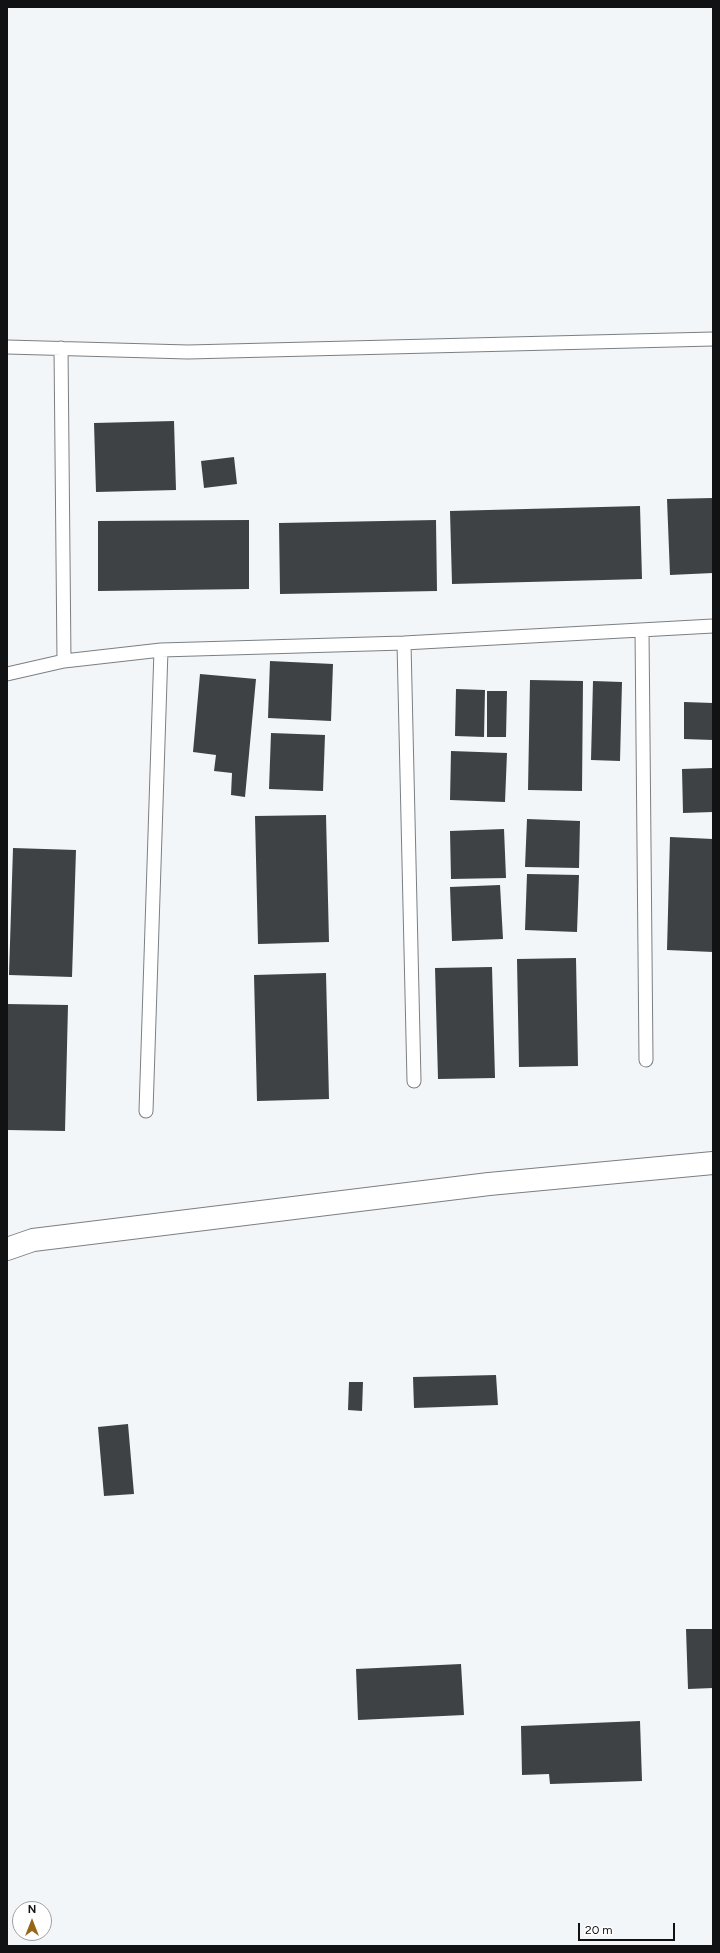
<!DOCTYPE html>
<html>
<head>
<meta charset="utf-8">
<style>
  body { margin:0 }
  #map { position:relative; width:720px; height:1953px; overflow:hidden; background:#f2f6f8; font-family:Figtree,sans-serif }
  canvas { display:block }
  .frame { position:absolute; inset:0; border:8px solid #111213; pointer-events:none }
  .north { position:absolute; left:12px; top:1901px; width:40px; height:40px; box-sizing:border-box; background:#fff; border:1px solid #a0a0a1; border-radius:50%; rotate:0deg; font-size:11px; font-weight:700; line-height:16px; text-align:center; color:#111213 }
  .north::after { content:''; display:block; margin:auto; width:14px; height:18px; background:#966516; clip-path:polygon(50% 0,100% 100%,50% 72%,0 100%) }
  .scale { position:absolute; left:578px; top:1923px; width:97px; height:18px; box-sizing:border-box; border:2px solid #111213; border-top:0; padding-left:5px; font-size:12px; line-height:14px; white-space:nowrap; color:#111213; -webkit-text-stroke:3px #fff; paint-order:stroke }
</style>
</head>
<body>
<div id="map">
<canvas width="720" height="1953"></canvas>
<div class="frame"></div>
<div class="north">N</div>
<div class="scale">20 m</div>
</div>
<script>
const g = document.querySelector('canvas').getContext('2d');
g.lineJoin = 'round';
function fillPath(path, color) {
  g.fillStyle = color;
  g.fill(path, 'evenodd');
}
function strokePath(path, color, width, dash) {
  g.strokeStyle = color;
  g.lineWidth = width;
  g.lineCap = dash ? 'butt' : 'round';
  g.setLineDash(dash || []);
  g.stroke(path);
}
const building = new Path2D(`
  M174 421 176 490 96 492 94 423Z
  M234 457 237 484 204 488 201 461Z
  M713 498V573L670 575 667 499Z
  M640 506 642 579 452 584 450 511Z
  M249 520V589L98 591V521Z
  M436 520 437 591 280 594 279 523Z
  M270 661 333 664 331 721 268 718Z
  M200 674 256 679 245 797 231 795 232 773 214 771 216 755 193 752Z
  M530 680 583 681 582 791 528 790Z
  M593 681 622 682 620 761 591 760Z
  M456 689 485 690 484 737 455 736Z
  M487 691H507L506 737H487Z
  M684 702 713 703V740L684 739Z
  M271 733 325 735 323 791 269 789Z
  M451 751 507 753 505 802 450 800Z
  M713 768V812L683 813 682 769Z
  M326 815 329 942 258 944 255 816Z
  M527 819 580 821 579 868 525 867Z
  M504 829 506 878 451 879 450 831Z
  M670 837 713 839V952L667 950Z
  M13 848 76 850 72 977 9 975Z
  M527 874 579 875 577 932 525 930Z
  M500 885 503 939 452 941 450 887Z
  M576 958 578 1066 519 1067 517 959Z
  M492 967 495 1078 438 1079 435 968Z
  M326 973 329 1099 257 1101 254 975Z
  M7 1004 68 1005 65 1131 7 1130Z
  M496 1375 498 1405 414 1408 413 1377Z
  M349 1382H363L362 1411 348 1410Z
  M128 1424 134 1494 104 1496 98 1427Z
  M686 1629H713V1688L688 1689Z
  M461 1664 464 1715 358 1720 356 1669Z
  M640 1721 642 1781 550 1784 549 1774 522 1775 521 1726Z`);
const lane = new Path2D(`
  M7 347 188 352 713 339
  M61 348 64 661
  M642 630 646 1060
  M404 643 414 1081
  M7 674 64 661 161 650 404 643 713 626
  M146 1111 161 650`);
const street = new Path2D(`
  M7 1249 33 1240 489 1184 713 1163`);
fillPath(building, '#3f4244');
strokePath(lane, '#7c7f82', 15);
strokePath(street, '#7c7f82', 24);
strokePath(lane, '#fff', 13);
strokePath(street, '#fff', 22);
</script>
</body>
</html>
